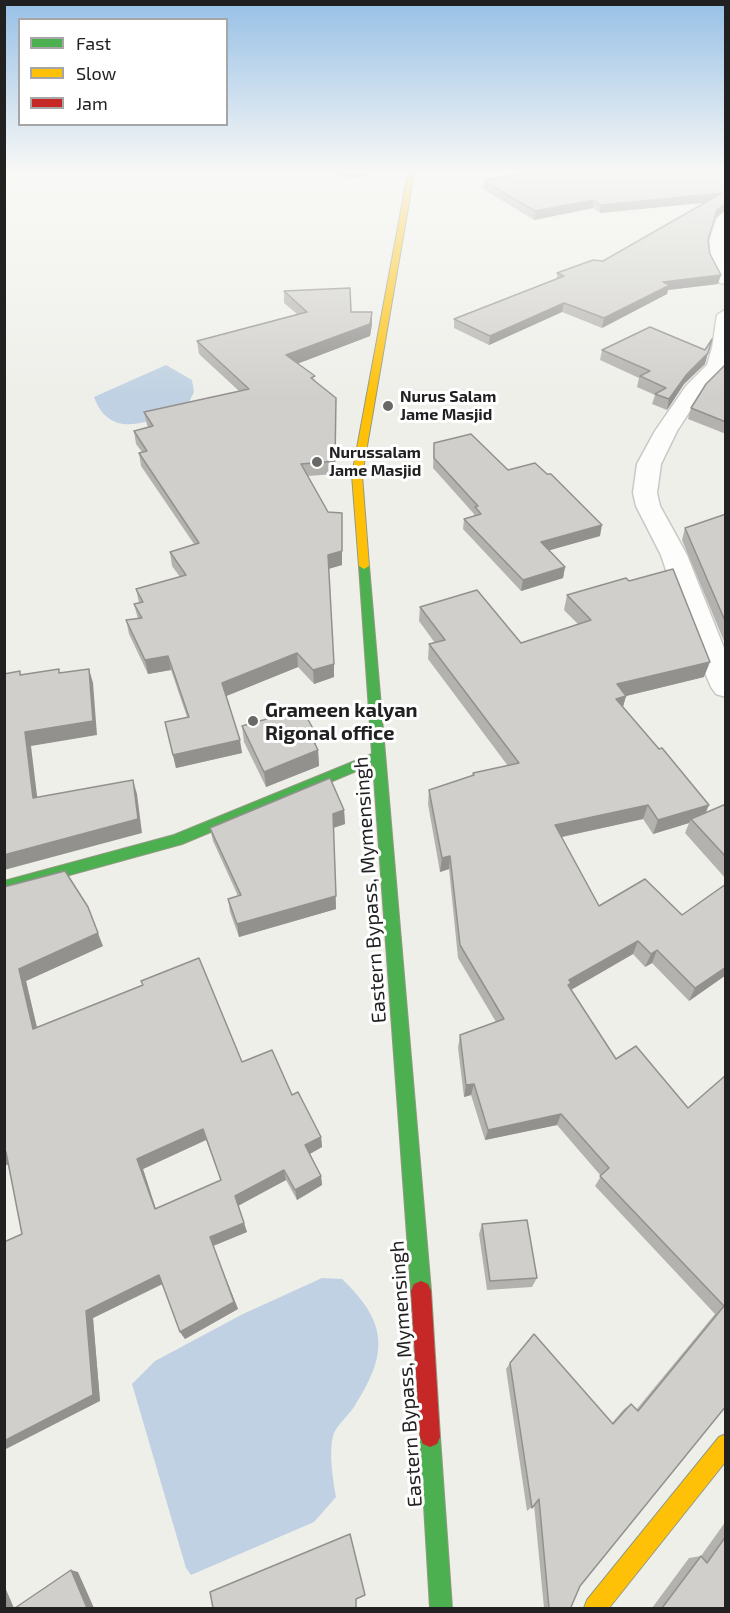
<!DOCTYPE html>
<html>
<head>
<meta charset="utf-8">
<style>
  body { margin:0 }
  #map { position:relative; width:730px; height:1613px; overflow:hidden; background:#efefea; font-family:"Exo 2",sans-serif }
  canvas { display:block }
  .frame { position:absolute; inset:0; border:6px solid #212121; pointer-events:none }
  .legend { position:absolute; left:18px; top:18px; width:210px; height:108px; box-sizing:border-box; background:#fff; border:2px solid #a6a6a6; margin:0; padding:8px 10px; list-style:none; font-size:18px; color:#212121 }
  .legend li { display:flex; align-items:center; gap:12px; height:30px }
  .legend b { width:30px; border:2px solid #a6a6a6 }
</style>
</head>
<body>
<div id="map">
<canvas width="730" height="1613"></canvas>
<div class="frame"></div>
<ul class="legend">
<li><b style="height:8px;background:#4caf50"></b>Fast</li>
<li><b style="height:8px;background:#ffc107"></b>Slow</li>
<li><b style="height:8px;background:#c62828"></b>Jam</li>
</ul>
</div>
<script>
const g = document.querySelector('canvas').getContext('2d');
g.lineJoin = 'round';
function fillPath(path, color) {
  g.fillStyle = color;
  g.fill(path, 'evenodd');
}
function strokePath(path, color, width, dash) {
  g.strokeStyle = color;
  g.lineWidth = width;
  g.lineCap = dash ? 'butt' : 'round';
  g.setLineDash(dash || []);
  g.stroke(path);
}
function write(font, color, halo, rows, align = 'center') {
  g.font = font + ' "Exo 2",sans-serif';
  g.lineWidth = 6;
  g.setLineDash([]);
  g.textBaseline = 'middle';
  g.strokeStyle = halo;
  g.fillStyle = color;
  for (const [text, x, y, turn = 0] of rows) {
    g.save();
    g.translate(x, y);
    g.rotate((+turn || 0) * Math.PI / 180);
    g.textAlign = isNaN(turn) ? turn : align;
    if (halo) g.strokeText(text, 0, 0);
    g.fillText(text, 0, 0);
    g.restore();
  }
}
const water = new Path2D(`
  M166 365 192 380 194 392 187 406C153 420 111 443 94 397Z
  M322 1278 342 1279C389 1324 388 1354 354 1407 348 1416 338 1424 334 1433 328 1448 333 1481 336 1497L314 1522 191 1575 186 1568 132 1384 155 1361 243 1314Z`);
const street = new Path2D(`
  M726 212V284L720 283C707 264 705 248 714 227 716 220 718 214 726 212Z
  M726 309V368L701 394 677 431 661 464 657 493 660 506 687 555 726 653V697L716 694 711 687 682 618 661 555 636 506 633 493 637 464 655 431 686 386 707 365 712 348 717 315Z`);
const fast = new Path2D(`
  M364 563 369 566 431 1291 428 1298 421 1301 414 1298 411 1291 373 764 182 844 4 893V881L174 835 372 754 359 566Z
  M430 1427 437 1430 440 1437 452 1608H430L420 1437 423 1430Z`);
const slow = new Path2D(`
  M408 173H414L362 475 369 566 364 569 359 566 352 475Z
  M726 1434V1461L609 1608H584L587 1600 719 1437Z`);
const jam = new Path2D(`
  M421 1281 428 1284 431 1291 440 1437 437 1444 430 1447 423 1444 420 1437 411 1291 414 1284Z`);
const wall = new Path2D(`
  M333 173H373L349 179Z
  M726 173V210L714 219 709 240 710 254 718 284 668 290 667 294 602 328 562 312 489 345 454 328V319L557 279V273L603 261 704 203 600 213 593 208 534 220 483 189 484 181Z
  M284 291 351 312H372V324L370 336 297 364 315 380 336 411 335 474 308 476 342 565 328 569 334 677 314 684 298 667 226 696 242 753 176 768 165 722 187 717 171 670 148 674 129 634 126 620 138 619 134 604 139 603 136 589 180 577 172 566 170 552 194 544 141 466 139 453 142 452 136 444 134 431 148 427 147 425 144 412 239 391 199 354 197 341 297 314 284 303Z
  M602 350 705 364 684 384 667 410 652 404 655 395 637 387 639 378 600 360Z
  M726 364V434L688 419 691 408Z
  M434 443 508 470 600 536 549 550 565 567 563 578 521 591 463 529 464 519 474 516V514L433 468Z
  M726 514V646L682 540 685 528Z
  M567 595 704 677 626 696 623 707 705 813 726 804V879L685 833 689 823 653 834 643 819 562 837 599 906 682 915 726 884V975L689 1001 652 963 645 967 633 954 571 990 616 1059 688 1108 726 1075V1406L580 1586 571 1607 572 1608H544L534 1505 527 1511 506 1369 510 1363 612 1423 624 1409 631 1404 636 1410 715 1314 595 1186 601 1176 557 1125 485 1140 471 1095 464 1097 458 1048 460 1035 496 1022 458 958 449 869 440 872 428 804 429 790 472 776 473 773 508 766 428 659 429 644 435 643 419 621 420 607 521 643 578 624 564 610Z
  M242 726 315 732 316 745 318 750 319 766 266 787 244 742Z
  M344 810 345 824 333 828 336 909 239 937 230 912 228 899 238 896 213 841 210 828Z
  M4 887 103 946 26 981 37 1027 242 1062 292 1095 321 1137 322 1147 310 1154 321 1176 322 1185 297 1200 286 1180 238 1205 247 1232 213 1246 238 1309 185 1339 180 1332 163 1284 93 1318 100 1401 22 1234 9 1164 4 1166ZM206 1140 221 1180 156 1209 143 1169Z
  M482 1224 537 1278 532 1287 487 1290 479 1234Z
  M726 1521V1608H652L689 1558 701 1556Z`);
const shadedWall = new Path2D(`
  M349 173H373L349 179Z
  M722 193 719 201 600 213 601 205Z
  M594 200 593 208 534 220 535 211Z
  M726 203 725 210 714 219 717 210Z
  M721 275 718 284 668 290 667 294 602 328 604 318 663 282Z
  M564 303 562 312 489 345 490 336Z
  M372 312V324L370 336 286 368V355Z
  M712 339 705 364 684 384 667 410 669 399Z
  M602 525 600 536 540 553 541 542Z
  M342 527V565L328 569V555Z
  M565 567 563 578 521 591 523 580Z
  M297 653 298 667 224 697 222 683Z
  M168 656 171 670 148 674 145 660Z
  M710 662 704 677 626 696 622 710 612 713 617 684Z
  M334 664V677L314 684 313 670Z
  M89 669 93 683 97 735 31 746 39 812 33 798 25 732Z
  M315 732 316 748 310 734Z
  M240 740 242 753 176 768 173 755Z
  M318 750 319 766 266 787 264 772Z
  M133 780 137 794 142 833 4 870V855Z
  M648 805 643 819 552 839 555 825Z
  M709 805 703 819H691L689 823 653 834 658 820Z
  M344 810 345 824 333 828 336 909 239 937 237 924 333 814Z
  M450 856 449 869 440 872 442 858Z
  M98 933 103 946 26 981 40 1041 33 1029 19 969Z
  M638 941 633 954 569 991 564 998 569 980Z
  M657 950 652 963 645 967 651 954Z
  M726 967V975L689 1001 695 988Z
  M474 1084 471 1095 464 1097 466 1085Z
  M561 1114 557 1125 485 1140 488 1130Z
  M203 1129 206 1140 143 1169 159 1219 155 1209 137 1159Z
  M321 1137 322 1147 306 1156 305 1145Z
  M4 1152H6L14 1162 4 1166Z
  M284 1170 286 1180 238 1206 235 1196Z
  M321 1176 322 1185 297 1200 295 1190Z
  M244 1223 247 1232 213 1246 238 1309 185 1339 180 1332 210 1237Z
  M159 1275 164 1283 93 1318 100 1401 4 1450V1441L86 1311Z
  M71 1570 78 1572 94 1608H87Z
  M4 1585 14 1608H4Z`);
const building = new Path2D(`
  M521 173H726V203L717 210 708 240 710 254 721 275 663 282 670 285 604 318 564 303 490 336 454 319 564 276 557 273 593 260 603 261 722 193 601 205 594 200 535 211 484 181Z
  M350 288 351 312H372L370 324 286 355 315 376 311 378 336 398 335 461 301 464 328 512 342 513V551L328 555 334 664 313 670 297 653 222 683 240 740 173 755 165 722 189 717 168 656 145 660 126 620 142 618 134 604 143 602 136 589 186 575 170 552 199 543 139 453 147 451 134 431 153 426 144 412 249 389 197 341 307 312 284 291Z
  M650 327 705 350 712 339 708 353 687 374 669 399 655 394 666 388 640 376 650 371 602 350Z
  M726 364V422L691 408 706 384Z
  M471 434 508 470 535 463 547 474H551L602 525 541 542 565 567 523 580 464 519 481 514 475 507 478 506 434 458V443Z
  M726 514V623L685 528Z
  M673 569 710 662 617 684 626 696 616 699 659 749 662 748 709 805 658 820 648 805 555 825 599 906 645 879 682 915 726 884V967L695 988 657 950 651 954 638 941 569 980 571 983 568 985 616 1059 636 1046 688 1108 726 1075V1406L580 1586 571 1607 572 1608H549L539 1499 532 1508 510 1363 534 1334 613 1424 631 1404 638 1411 724 1306 600 1176 609 1168 561 1114 488 1130 474 1084 466 1085 460 1035 504 1019 460 945 450 856 442 858 429 790 474 775 473 773 519 763 429 644 445 640 420 607 477 590 521 643 591 620 567 595 626 578 629 581Z
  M59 669V673L89 669 93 721 25 732 33 798 133 780 138 819 4 855V674L20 671V675Z
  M302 709 315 732 310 734 318 750 264 772 242 726Z
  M330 778 344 810 333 814 336 896 237 924 228 899 241 895 210 828Z
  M726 804V857L691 819Z
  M65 871 88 907 98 933 19 969 33 1029 143 985 141 981 199 958 242 1062 272 1050 292 1095 298 1092 321 1137 305 1145 321 1176 295 1190 284 1170 235 1196 244 1223 210 1237 234 1302 180 1332 159 1275 86 1311 93 1395 4 1441V1242L22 1234 6 1152H4V887ZM203 1129 221 1180 155 1209 137 1159Z
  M527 1220 537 1278 490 1281 482 1224Z
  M350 1534 365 1595 356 1599V1608H213L210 1592Z
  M726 1536V1608H662L701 1556 707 1563Z
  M71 1570 87 1608H15Z`);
const markers = [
  [388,406,6,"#696967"],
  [317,462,6,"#696967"],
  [253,721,6,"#696967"]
];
const farPoinames = [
  ["Nurus Salam",400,397],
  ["Jame Masjid",400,415],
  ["Nurussalam",329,453],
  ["Jame Masjid",329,471]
];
const poiNames = [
  ["Grameen kalyan",265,710],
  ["Rigonal office",265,733]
];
const streetNames = [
  ["Eastern Bypass, Mymensingh",370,890,-94],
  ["Eastern Bypass, Mymensingh",406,1374,-94]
];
fillPath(water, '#bfd1e2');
strokePath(street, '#c8c8c6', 3);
strokePath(fast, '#929a82', 2);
strokePath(slow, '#929a82', 2);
strokePath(jam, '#929a82', 2);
fillPath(street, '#fdfdfc');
fillPath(fast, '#4caf50');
fillPath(slow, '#ffc107');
fillPath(jam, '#c62828');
fillPath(wall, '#b3b2af');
fillPath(shadedWall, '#92918e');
fillPath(building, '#d0cfcb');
strokePath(building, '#92918e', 1.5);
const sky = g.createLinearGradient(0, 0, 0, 398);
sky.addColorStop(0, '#97c0e6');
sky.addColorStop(0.43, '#f8f8f6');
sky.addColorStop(1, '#f8f8f600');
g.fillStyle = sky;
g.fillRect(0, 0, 730, 398);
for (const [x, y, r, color] of markers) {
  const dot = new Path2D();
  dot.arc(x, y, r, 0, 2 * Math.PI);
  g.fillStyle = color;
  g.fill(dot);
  strokePath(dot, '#fff', 2);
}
write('bold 16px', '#212121', '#fff', farPoinames, 'left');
write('bold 20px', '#212121', '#fff', poiNames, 'left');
write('20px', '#212121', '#fff', streetNames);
</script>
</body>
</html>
